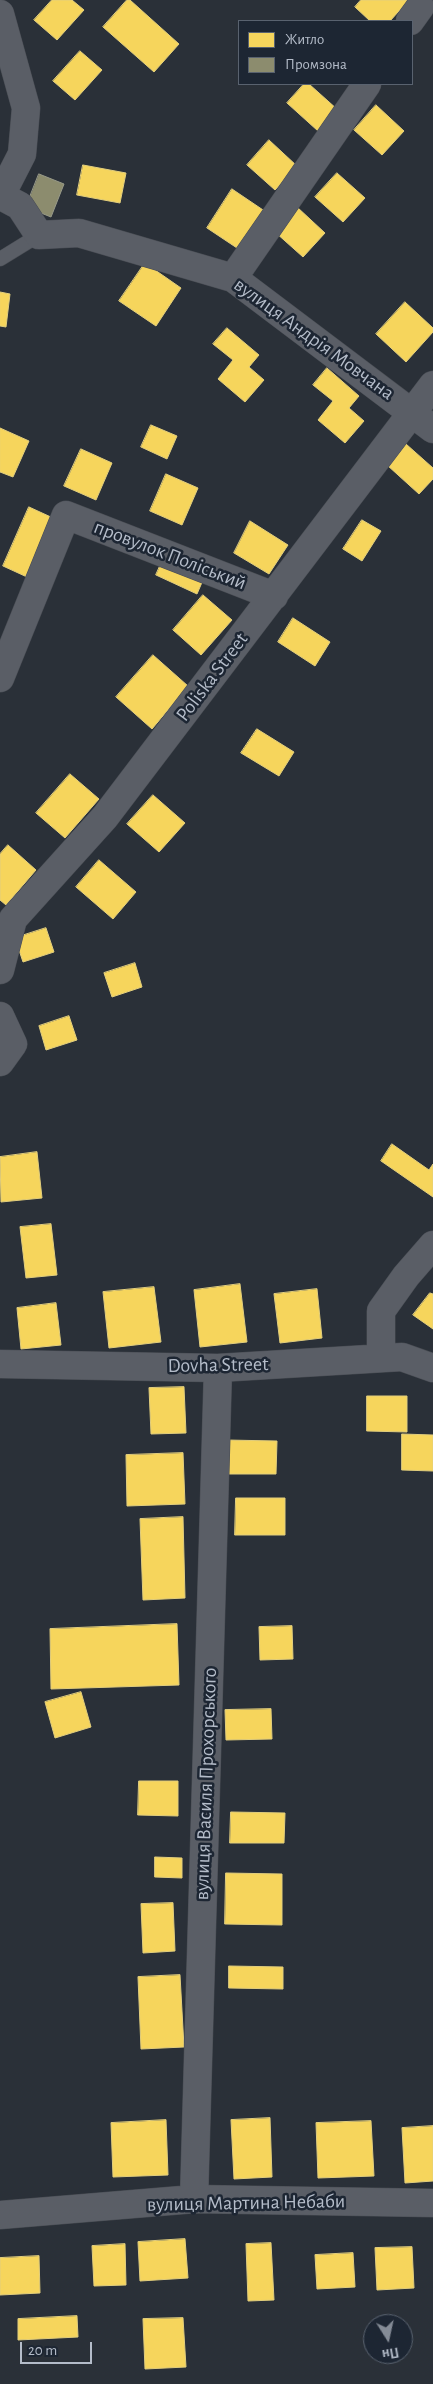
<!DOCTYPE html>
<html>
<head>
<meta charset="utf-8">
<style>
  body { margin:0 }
  #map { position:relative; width:433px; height:2384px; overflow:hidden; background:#2a3038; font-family:"Alegreya Sans",sans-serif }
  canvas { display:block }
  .legend { position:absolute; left:238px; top:20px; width:175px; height:65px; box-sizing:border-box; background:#1d2633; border:1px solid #59626f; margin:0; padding:6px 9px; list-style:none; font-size:15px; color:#b4bcc9 }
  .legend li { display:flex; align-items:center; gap:10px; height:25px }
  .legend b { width:25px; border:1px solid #59626f }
  .north { position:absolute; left:363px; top:2314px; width:50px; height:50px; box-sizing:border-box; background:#1d2633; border:1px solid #59626f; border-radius:50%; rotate:170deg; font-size:14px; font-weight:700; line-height:20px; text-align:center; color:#b4bcc9 }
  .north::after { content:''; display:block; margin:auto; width:18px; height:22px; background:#848b96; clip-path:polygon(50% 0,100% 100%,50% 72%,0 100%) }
  .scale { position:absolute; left:20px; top:2342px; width:72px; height:22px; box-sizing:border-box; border:2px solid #b4bcc9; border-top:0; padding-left:6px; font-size:15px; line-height:18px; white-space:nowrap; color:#b4bcc9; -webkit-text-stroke:4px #1d2633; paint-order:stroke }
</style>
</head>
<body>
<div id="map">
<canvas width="433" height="2384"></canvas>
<ul class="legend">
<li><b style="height:14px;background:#f6d55c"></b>Житло</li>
<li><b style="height:14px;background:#8c8c6e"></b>Промзона</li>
</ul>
<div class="north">Пн</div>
<div class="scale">20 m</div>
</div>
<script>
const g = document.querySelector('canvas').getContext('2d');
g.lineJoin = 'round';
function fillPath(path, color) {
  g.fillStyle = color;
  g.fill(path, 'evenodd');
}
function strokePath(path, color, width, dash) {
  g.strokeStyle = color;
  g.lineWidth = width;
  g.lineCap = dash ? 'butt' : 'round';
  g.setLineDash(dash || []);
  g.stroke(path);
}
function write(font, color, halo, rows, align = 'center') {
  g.font = font + ' "Alegreya Sans",sans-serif';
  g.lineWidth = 5;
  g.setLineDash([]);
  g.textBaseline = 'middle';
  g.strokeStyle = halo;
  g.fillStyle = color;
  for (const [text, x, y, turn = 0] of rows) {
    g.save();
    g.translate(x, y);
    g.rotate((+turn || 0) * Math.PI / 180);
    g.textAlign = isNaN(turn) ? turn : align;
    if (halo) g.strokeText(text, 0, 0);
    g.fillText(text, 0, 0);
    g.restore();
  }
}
const homes = new Path2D(`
  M52 0H72L84 10 57 40 34 20Z
  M127 0H130L179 44 154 72 103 27Z
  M361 0H407L408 1 390 21H370L355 7Z
  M80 51 102 70 75 100 53 81Z
  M304 84H309L338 110 318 131 287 103Z
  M376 105 404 131 382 155 354 130Z
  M269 140 297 166 275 190 247 165Z
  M83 165 126 173 120 203 77 195Z
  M337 173 365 198 343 222 315 197Z
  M232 189 269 214 243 252 207 228Z
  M297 207 325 233 303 257 275 232Z
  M145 263 181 288 156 326 119 301Z
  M0 292 10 294 6 327 0 326Z
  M405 302 433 328V332L406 362 376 334Z
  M227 328 259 355 249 367 264 380 245 402 218 379 233 360 213 344Z
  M327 368 359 396 349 408 364 421 345 443 318 420 333 401 313 385Z
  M151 425 177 436 167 459 141 447Z
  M0 428 29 441 13 477 0 472Z
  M406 444 433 468V479L419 494 387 465Z
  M81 449 112 463 96 500 64 486Z
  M166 474 198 488 182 525 150 511Z
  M29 507 53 518 27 577 3 566Z
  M362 520 381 531 362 561 343 549Z
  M250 521 288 545 269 574 234 553Z
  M165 555 206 573 197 594 156 575Z
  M203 595 232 620 201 655 173 630Z
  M293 618 330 642 315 666 278 642Z
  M153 655 188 686 152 729 116 697Z
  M257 729 294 752 279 776 241 753Z
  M70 774 99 799 65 838 36 813Z
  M153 795 185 823 159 852 127 824Z
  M8 845 36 870 6 905 0 900V854Z
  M99 860 136 892 113 919 76 887Z
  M46 928 54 952 23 962 15 938Z
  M135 963 142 987 112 997 104 973Z
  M69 1016 77 1040 46 1050 39 1026Z
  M392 1144 429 1170 433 1164V1197L381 1161Z
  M37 1152 42 1198 1 1202 0 1157Z
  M51 1224 57 1275 26 1278 20 1227Z
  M240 1284 247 1342 200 1347 194 1290Z
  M154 1287 161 1342 109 1348 103 1292Z
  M317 1289 322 1338 280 1343 274 1294Z
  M430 1293 433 1294V1329L413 1315Z
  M56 1303 61 1345 21 1349 17 1308Z
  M184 1387 186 1433 151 1434 149 1388Z
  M367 1396H407V1432L367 1431Z
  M402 1434 433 1435V1471L402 1470Z
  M226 1440 277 1441 276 1474H226Z
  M183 1453 185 1504 127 1506 126 1455Z
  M236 1498H285V1535H235Z
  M183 1517 185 1598 143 1600 140 1519Z
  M177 1624 179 1685 51 1689 50 1629Z
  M292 1626 293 1659 260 1660 259 1627Z
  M81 1692 91 1727 55 1738 45 1702Z
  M271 1709 272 1739 226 1740 225 1710Z
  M139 1781H178V1816L138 1815Z
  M231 1812 285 1813 284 1843H230Z
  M155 1857 182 1858V1878L155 1877Z
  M226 1873 282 1874V1925L225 1924Z
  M173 1903 175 1951 143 1953 141 1904Z
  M229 1966 283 1967V1989L229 1988Z
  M180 1975 184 2047 141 2049 138 1977Z
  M270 2118 272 2177 234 2179 231 2120Z
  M166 2120 168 2175 113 2177 111 2123Z
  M371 2121 374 2176 318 2178 316 2123Z
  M433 2126V2181L405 2183 402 2128Z
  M185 2239 188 2278 140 2281 138 2242Z
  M271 2243 274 2300 248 2301 246 2244Z
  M125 2244 126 2285 94 2286 92 2246Z
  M412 2247 414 2288 377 2290 375 2248Z
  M353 2253 355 2287 317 2289 315 2255Z
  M39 2256 40 2293 0 2295V2258Z
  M77 2316 78 2337 18 2340V2319Z
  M183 2318 186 2367 145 2369 143 2319Z`);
const industry = new Path2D(`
  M39 174 64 184 51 217 26 207Z`);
const lane = new Path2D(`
  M0 259 39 235`);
const street = new Path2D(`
  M0 14 26 108 22 154 0 197
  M410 21 420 7
  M1 196 20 206 39 235 79 233 233 278 433 429
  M233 278 367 84
  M0 678 66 515 274 596
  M0 970 13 919 105 817 433 385
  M0 1016 13 1044 0 1062
  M381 1357V1311L406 1276 433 1245
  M0 1364 218 1368 402 1357 433 1368
  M194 2199 218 1368
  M0 2215 194 2199 433 2203`);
const streetNames = [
  ["вулиця Андрія Мовчана",314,339,36],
  ["провулок Поліський",170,555,21],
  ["Poliska Street",212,677,-53],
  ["Dovha Street",218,1365,-1],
  ["вулиця Василя Прохорського",206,1784,-88],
  ["вулиця Мартина Небаби",246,2203,-1]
];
fillPath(homes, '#f6d55c');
strokePath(homes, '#e2ce7d', 1);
fillPath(industry, '#8c8c6e');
strokePath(industry, '#989a89', 1);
strokePath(lane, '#484c53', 15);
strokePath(street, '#484c53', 29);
strokePath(lane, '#5a5e66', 14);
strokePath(street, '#5a5e66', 28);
write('20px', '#b4bcc9', '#1d2633', streetNames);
</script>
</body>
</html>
